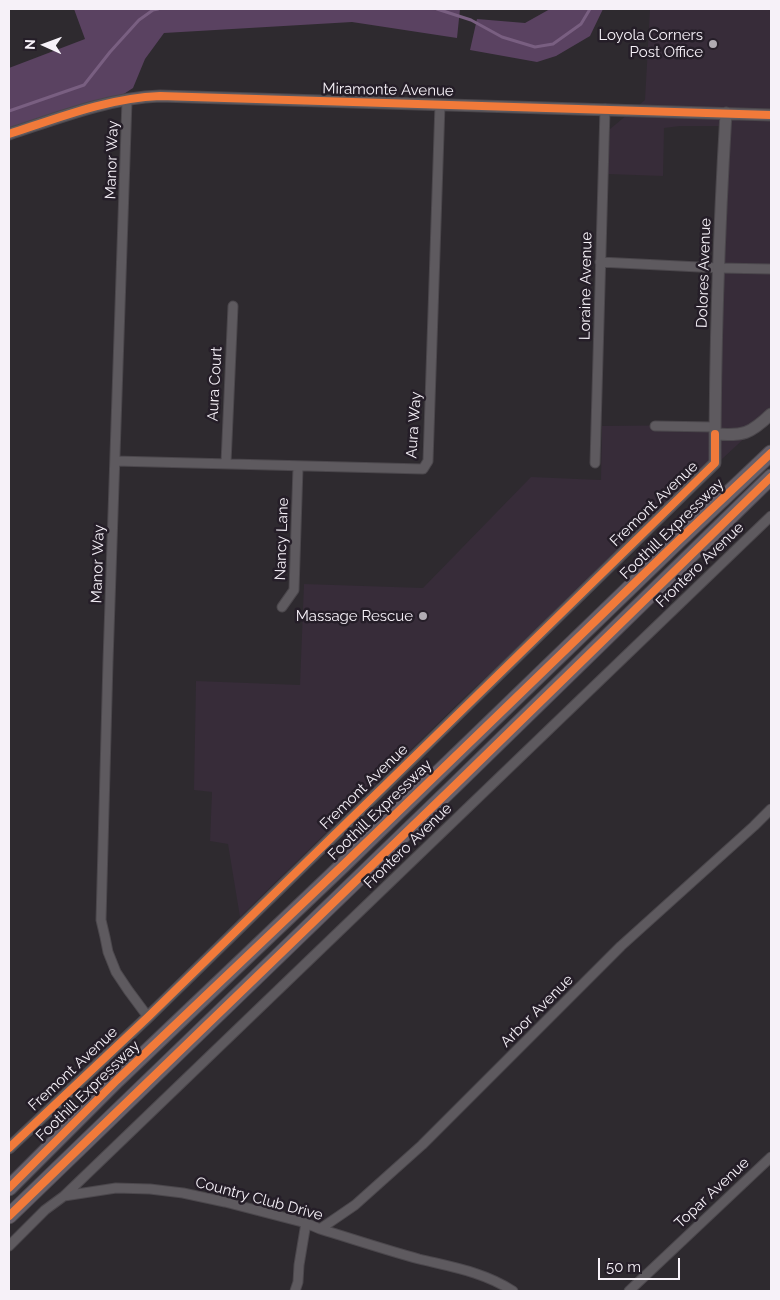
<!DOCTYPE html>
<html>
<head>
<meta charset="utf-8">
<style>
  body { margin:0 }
  #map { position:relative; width:780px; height:1300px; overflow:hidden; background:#2e2a2f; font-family:Raleway,sans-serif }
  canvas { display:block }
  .frame { position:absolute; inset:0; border:10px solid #f6f1f8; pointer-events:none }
  .north { position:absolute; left:20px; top:20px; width:50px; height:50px; -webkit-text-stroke:4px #251e28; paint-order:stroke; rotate:272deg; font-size:14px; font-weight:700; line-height:20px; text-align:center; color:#f6f1f8 }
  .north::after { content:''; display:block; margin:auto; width:18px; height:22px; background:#f6f1f8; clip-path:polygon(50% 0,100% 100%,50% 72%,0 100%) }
  .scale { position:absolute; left:598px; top:1258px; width:82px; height:22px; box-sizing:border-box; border:2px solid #f6f1f8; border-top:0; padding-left:6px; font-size:15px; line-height:18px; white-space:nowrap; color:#f6f1f8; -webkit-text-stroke:4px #251e28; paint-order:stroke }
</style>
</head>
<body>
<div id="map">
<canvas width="780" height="1300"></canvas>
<div class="frame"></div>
<div class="north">N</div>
<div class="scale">50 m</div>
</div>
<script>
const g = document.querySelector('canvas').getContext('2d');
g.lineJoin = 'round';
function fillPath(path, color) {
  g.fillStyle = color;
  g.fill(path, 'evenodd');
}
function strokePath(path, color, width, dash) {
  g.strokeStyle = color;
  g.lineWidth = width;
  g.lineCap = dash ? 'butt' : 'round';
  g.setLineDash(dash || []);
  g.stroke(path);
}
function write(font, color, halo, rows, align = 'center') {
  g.font = font + ' Raleway,sans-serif';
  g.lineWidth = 5;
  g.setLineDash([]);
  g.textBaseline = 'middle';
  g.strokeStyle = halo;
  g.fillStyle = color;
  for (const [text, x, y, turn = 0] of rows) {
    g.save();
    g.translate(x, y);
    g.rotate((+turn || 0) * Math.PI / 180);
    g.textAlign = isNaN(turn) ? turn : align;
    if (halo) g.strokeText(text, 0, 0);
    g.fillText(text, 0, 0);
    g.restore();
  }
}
const built = new Path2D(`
  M650 9H771V412L749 434 469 693 240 917 228 844 210 841 212 792 194 790 196 681 300 685 304 584 423 588 531 477 601 480 602 426 709 425 723 126H680L664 128 663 176 608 174 610 129 645 100Z`);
const forest = new Path2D(`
  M74 9H460L457 38 352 22 164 33 145 59 133 88 110 103 9 134V68L85 39Z
  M550 9H603L590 36 556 56 537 62 470 50 477 19 525 23Z`);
const stream = new Path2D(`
  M437 9 471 20 502 37 535 47 553 44 581 24 590 9
  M9 111 84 85 110 52 139 20 153 10 158 9`);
const minor = new Path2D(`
  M127 100 108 661 101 920 105 937 108 952 116 972 128 990 148 1017
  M600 262 719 268 771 269
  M655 426 715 427
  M115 461C218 463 320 467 423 469L428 461 440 104
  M226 463 233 306
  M595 463 605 109
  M282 607 294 590 298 467
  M64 1196 771 516
  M320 1229 355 1205 422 1145 621 946 754 826 771 809
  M9 1246 45 1210 64 1196 116 1188 150 1189 183 1193 225 1202 306 1223 320 1229C353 1239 386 1250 419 1259 452 1267 484 1272 513 1291
  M295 1291 298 1282 299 1265 306 1223
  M629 1291 771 1157`);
const tertiary = new Path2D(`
  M9 134C58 118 108 98 160 96L771 115
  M715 434C744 436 750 434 771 414
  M9 1148 148 1017 715 463C715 347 719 229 726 113`);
const trunk = new Path2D(`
  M9 1188 117 1080 343 865 678 541 771 453
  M9 1216 451 789 771 477`);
const cycleway = new Path2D(`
  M9 134C58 118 108 98 160 96L771 115
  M9 1148 148 1017 715 463V434
  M9 1188 117 1080 343 865 678 541 771 453
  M9 1216 451 789 771 477`);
const markers = [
  [713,44,5,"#b0abb2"],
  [423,616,5,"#b0abb2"]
];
const poiNames = [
  ["Loyola Corners",703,35],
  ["Post Office",703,52],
  ["Massage Rescue",413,616]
];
const streetNames = [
  ["Miramonte Avenue",388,90,1],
  ["Manor Way",112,160,-88],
  ["Dolores Avenue",704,273,-88],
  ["Loraine Avenue",586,286,-89],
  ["Aura Court",215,384,-87],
  ["Aura Way",414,425,-86],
  ["Fremont Avenue",654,504,-44],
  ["Foothill Expressway",672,529,-44],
  ["Nancy Lane",282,539,-88],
  ["Manor Way",98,564,-88],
  ["Frontero Avenue",700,565,-44],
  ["Fremont Avenue",364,787,-44],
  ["Foothill Expressway",380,810,-44],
  ["Frontero Avenue",408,846,-44],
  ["Arbor Avenue",537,1011,-45],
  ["Fremont Avenue",73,1069,-43],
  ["Foothill Expressway",88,1091,-44],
  ["Topar Avenue",712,1193,-43],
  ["Country Club Drive",259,1199,15]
];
fillPath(built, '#372c39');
fillPath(forest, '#5a4261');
strokePath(stream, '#795f81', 3);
strokePath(minor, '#4b474c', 11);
strokePath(tertiary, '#4b474c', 13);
strokePath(trunk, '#4b474c', 17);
strokePath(minor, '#5e5a5f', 9);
strokePath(tertiary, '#5e5a5f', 11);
strokePath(trunk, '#67606a', 15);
strokePath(cycleway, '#f17a3a', 8);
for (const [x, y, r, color] of markers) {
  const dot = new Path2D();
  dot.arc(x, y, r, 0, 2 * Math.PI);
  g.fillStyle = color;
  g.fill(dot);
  strokePath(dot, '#251e28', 2);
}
write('15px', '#f6f1f8', '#251e28', poiNames, 'right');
write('15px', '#f6f1f8', '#251e28', streetNames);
</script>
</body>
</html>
